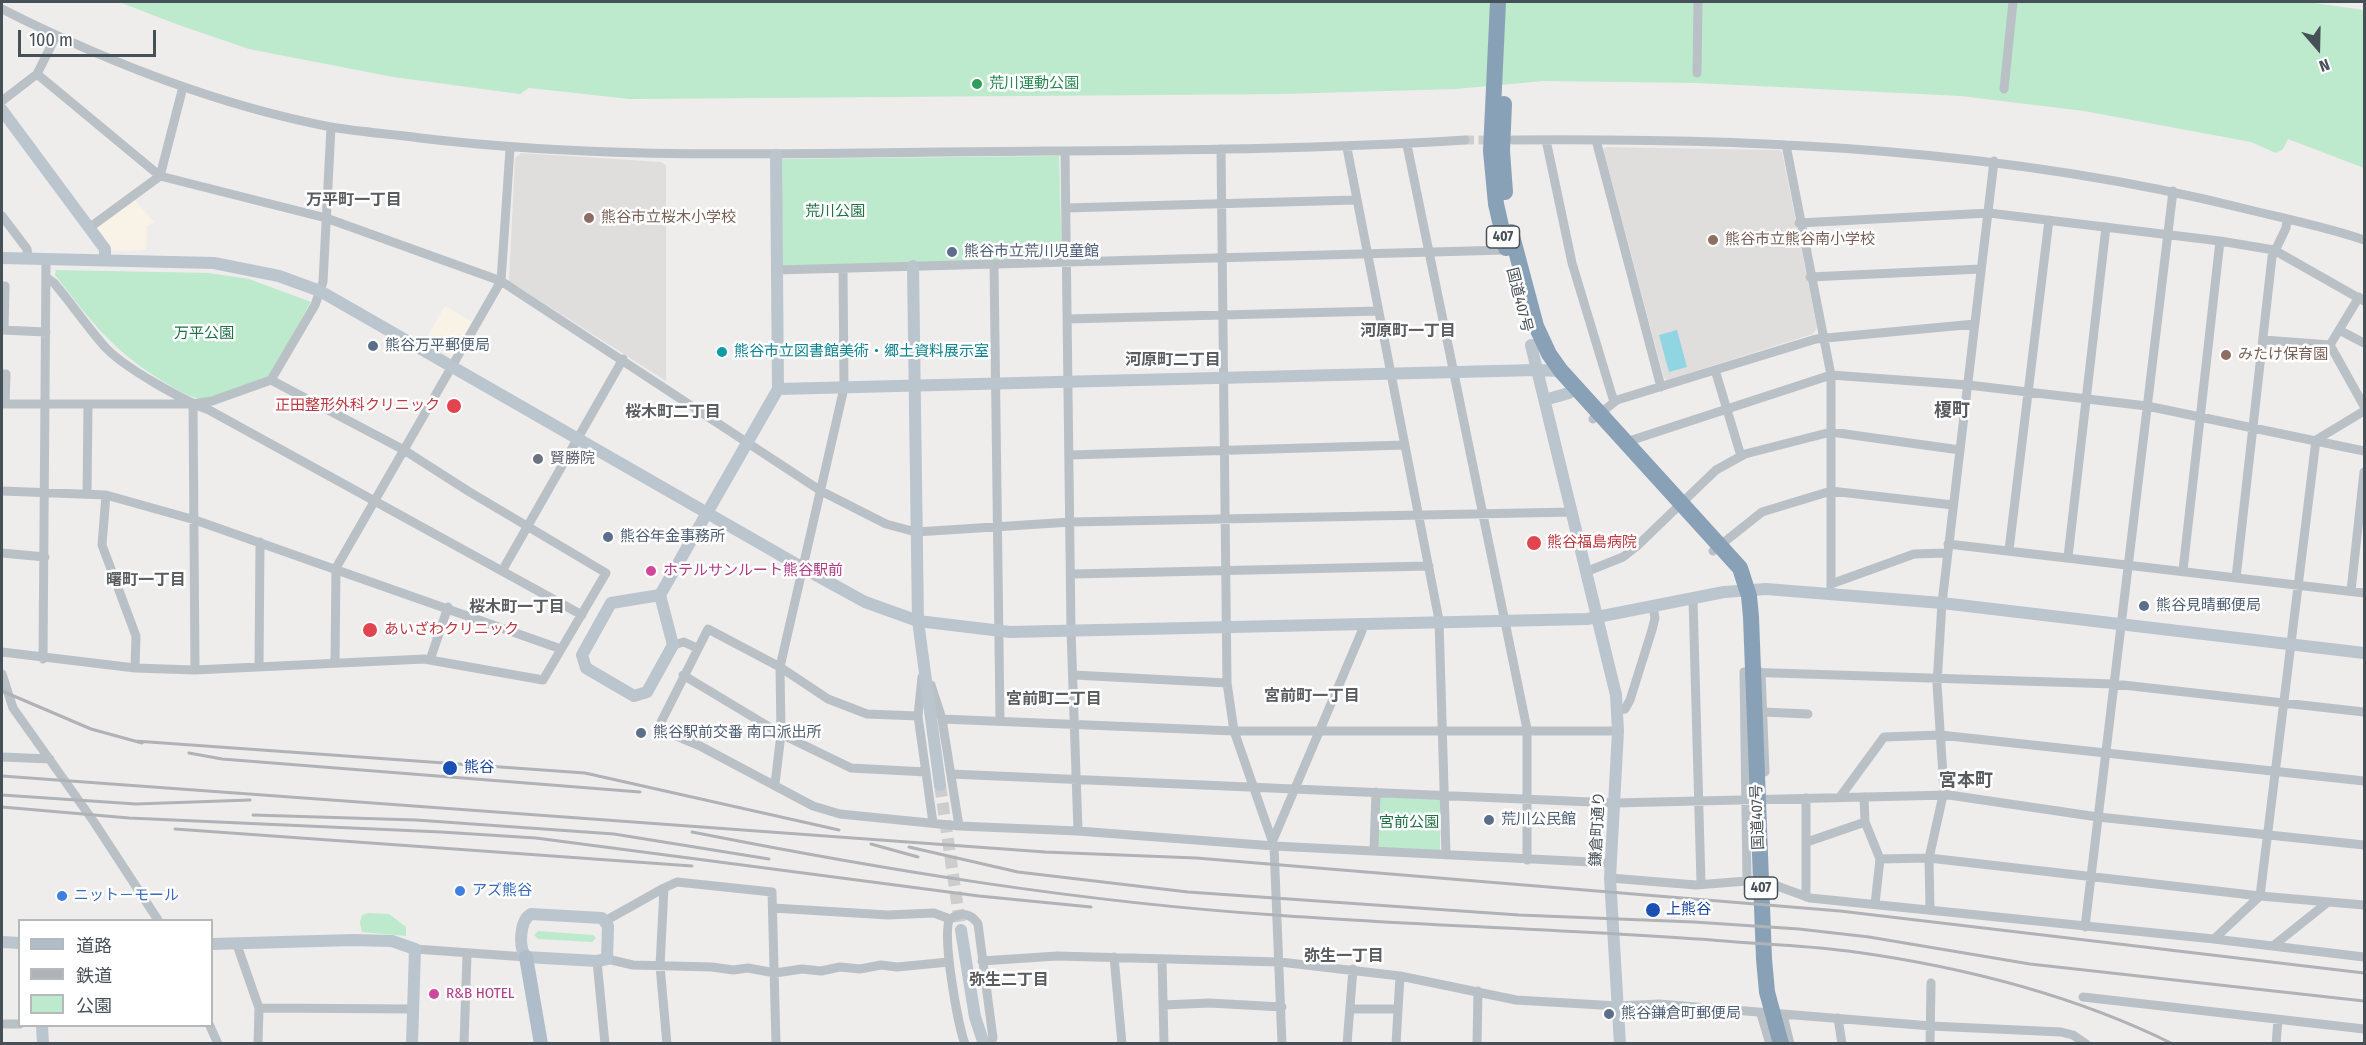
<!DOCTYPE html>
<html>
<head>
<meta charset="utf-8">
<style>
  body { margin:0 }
  #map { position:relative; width:2366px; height:1045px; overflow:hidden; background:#efecec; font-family:"Fira Sans Condensed","Noto Sans JP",sans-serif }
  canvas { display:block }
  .frame { position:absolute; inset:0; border:3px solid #465057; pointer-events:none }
  .legend { position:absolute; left:18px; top:919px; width:195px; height:108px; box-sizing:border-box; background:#fff; border:2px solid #b5b9bc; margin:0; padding:8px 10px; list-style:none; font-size:18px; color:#465057 }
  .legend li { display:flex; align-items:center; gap:12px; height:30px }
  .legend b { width:30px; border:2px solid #b5b9bc }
  .north { position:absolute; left:2288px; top:18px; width:60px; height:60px; -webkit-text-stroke:4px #fff; paint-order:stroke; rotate:160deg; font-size:16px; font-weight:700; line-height:24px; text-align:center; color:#465057 }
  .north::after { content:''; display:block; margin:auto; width:21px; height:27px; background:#465057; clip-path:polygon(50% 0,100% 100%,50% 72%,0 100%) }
  .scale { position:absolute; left:18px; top:30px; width:138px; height:27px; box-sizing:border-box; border:3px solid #465057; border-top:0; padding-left:8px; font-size:18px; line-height:21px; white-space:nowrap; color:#465057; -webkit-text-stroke:4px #fff; paint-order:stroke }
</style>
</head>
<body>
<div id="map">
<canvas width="2366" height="1045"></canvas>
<div class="frame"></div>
<ul class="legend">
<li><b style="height:8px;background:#aebdc9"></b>道路</li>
<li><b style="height:8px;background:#afb2b6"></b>鉄道</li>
<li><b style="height:16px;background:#bde9cc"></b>公園</li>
</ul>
<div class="north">N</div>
<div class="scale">100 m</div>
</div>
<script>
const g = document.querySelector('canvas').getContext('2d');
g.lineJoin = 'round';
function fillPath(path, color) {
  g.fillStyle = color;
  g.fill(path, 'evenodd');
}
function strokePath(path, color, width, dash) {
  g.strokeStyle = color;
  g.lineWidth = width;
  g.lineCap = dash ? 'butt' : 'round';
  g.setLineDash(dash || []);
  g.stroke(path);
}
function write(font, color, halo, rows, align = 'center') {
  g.font = font + ' "Fira Sans Condensed","Noto Sans JP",sans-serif';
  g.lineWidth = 5;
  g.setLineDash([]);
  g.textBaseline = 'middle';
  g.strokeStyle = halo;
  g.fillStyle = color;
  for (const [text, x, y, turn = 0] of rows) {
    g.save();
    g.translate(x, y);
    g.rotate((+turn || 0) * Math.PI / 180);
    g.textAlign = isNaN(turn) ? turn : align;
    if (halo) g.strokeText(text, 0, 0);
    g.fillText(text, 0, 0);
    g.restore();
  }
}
const commercial = new Path2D(`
  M133 198 154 222 147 226 146 250 111 251 96 227Z
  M445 306 472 322 453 356 425 340Z`);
const education = new Path2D(`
  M1606 147 1779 150 1782 152 1817 328 1813 334 1667 380 1664 378 1603 149Z
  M521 153 661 162 666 165V381L509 281 515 158Z`);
const green = new Path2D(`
  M119 2H2307L2364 10V168L2288 139 2283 149 2276 153 2251 142 2084 111 1961 96 1697 83 1543 81 1456 89 1282 94 630 99 529 88 520 94 393 77 249 49 176 24Z
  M1059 156 1062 259 782 266 781 159Z
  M56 270 209 273 249 279 311 302 268 378 203 400C188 397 174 388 161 380 112 350 90 320 55 275Z
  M1380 796 1440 799V851L1378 847Z
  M368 913 389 914 406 927V936L362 932 360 922 362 915Z
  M538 931 593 935 596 938 592 942 538 939 534 935Z`);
const water = new Path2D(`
  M1677 330 1687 367 1669 372 1659 335Z`);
const streetTunnel = new Path2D(`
  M1465 140H1493`);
const secondaryTunnel = new Path2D(`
  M940 785 961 930`);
const street = new Path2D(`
  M2 9C105 61 217 105 331 127 360 132 391 134 420 138 596 159 765 154 942 152 1117 150 1291 151 1465 140
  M1697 73 1698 2
  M37 74 56 36
  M2004 89 2013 2
  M2 101 37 74 160 176 326 218 501 281 821 491 886 524 916 532 1071 522 1573 512
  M1513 140C1759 138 2007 149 2246 209 2286 219 2326 227 2364 240
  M1546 140 1572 263 1614 402
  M1596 140 1661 387
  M1407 145 1527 729V860
  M1786 145 1831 375V593
  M1347 148 1439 620 1446 855
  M1221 149 1227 683 1234 731 1274 846 1282 1044
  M1065 151 1071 630 1078 831
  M1066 208 1355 200
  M2 216 27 249 28 259
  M1799 223 1989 213 2220 241 2274 250 2364 301
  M89 228 160 176 183 87
  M994 265 1000 720
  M777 270 1506 250
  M46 277 54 283C72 304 88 328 106 348 125 368 182 400 209 410L582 615
  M1810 277 1981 269
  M2 286H5L4 330
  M1067 319 1378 311
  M2 330 46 332
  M2339 330 2364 343
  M2264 340 2330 345 2359 297
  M2330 345 2364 406
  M1715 370 1741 456
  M2 374H6L5 404
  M2 404H193L212 401 271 380 315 305 323 282 331 127
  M193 404 195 670
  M1593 419 1617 400 1816 339 1975 324
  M1623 443 1831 375 1968 385 2147 406 2364 451
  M1070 455 1405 445
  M2 491 106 495 195 520 561 649
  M87 494 88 405
  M106 495 102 545 136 636 135 668
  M1948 544 2364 593
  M2009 550 2049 220
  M1713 551 1762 512 1831 491 1953 505
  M2 553 45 557
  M2068 557 2106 227
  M2183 570 2220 241
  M502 571 623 359
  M1588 571 1623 557 1637 546 1716 470 1745 454 1831 432 1960 450
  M1073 574 1429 566
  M2236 578 2272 257 2286 228 2287 219
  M1831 584 1914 554 1947 553
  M2351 591 2364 472
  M1693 599 1701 883
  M673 645 684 642 697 648
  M2 652 135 668 195 670 424 659 543 680 606 573 468 491 404 450 271 380
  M43 659 46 260
  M430 660 448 607
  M335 662 336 568 501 281 510 149
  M259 667 260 542
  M1761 672 1765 772
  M2 674 13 708 94 822 158 920
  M683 675 781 734 851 768 926 772
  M1074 675 1227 683
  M922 677 918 716 933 823
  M931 685 942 719 959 826
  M1618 710 1625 709 1630 700 1652 630 1655 618 1653 607
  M1763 712 1808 714
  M918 716 867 714 828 699 780 667 708 629 658 728 700 746 813 806 840 814 959 826 1078 831 1274 846 1611 863
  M942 719 1234 731H1618
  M2 757 50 759
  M951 774 1614 803 1949 795 2098 817 2364 845
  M775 784 781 734 780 667 844 388 843 269
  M1840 797 1884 737 1940 735 2364 781
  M1864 797 1865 822 1880 859 1875 904
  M1273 840 1362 631V623
  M1807 842 1865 822
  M1374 851 1376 792
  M1880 859 1929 858 2260 896 2364 905
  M1610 878 1696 885 1747 881 1769 883 1810 898 2214 939 2364 957
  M1747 881 1744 672 2114 684 2364 712
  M664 888 677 882 772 892 776 1044
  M1806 897V798
  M773 908 888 915 934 913 950 919
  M1930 910 1929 858 1944 791 1937 684 1942 603 1994 161
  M605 921 664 888 660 966 667 1044
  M2085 927 2173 191
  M2214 939 2260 896 2316 440 2364 411
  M237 945 259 1008 258 1044
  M2273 946 2328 902
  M415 949 526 957
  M1114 957 1122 1044
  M607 959 633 965 712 967 733 970 748 968 775 973 802 969 821 971 840 967 860 969 881 965 897 967 949 962
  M1162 959 1164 1044
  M597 961 605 1044
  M982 961 1057 956 1280 962 1400 976 1516 1000 1618 1006 1659 1004 1931 1026 2061 1032 2073 1035 2086 1044
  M2083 997 2364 1029
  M1163 1005 1209 1003 1282 1007
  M259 1008 414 1009
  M1350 1009H1398
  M1761 1014 1770 1044
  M1783 1015 1790 1044
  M1838 1018 1842 1044
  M2 1024H20
  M210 1026 218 1044
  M464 1044 467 954
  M965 1044C958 1026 941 932 950 919 961 912 971 913 978 924L993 1038 990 1044
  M1347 1044 1353 969
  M1396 1044 1400 976
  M1477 1044 1478 991
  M1930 1044 1931 983
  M2276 1044 2278 1020`);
const secondary = new Path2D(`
  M2 110 105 249V260
  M2 258 214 263 279 276 320 291 803 568 865 602 918 621 1010 632 1587 619 1724 592 1766 589 1942 603 2364 653
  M913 266 918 621 940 785
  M1531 345 1616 695 1618 731 1610 878 1620 1044
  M778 389 1536 370 1561 371
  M1548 399 1569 393
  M660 595 611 603 582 655 586 668 634 696 647 692 673 645 660 595 778 389 776 155
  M531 914 602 918 608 926 607 959 597 961 526 957C518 947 520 920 531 914Z
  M961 930 975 1017 984 1044
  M2 942 20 943
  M212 944 354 940 392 941 415 949 412 1044
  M42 1026 43 1044`);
const primary = new Path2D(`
  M526 957 541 1044`);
const highway = new Path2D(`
  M1498 2 1491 151 1496 204 1506 248
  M1504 104 1502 151 1505 192
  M1511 232 1536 326 1549 354 1561 371 1740 568 1749 596 1751 617 1764 959 1767 992 1781 1044`);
const rail = new Path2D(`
  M2 691 91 729 142 743
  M135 741 585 773 839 830
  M189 753 222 759 640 792
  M2 776 1045 852 1196 858 1840 911 2364 973
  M2 795 136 804 250 800
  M2 807 129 818 441 832 536 838 979 896 1091 907
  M253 815 416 820 614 834 769 859
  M175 829 692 866
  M692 832C885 870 1079 902 1275 915 1421 926 1567 929 1712 940 1757 944 1803 945 1848 951 1959 966 2072 994 2173 1044
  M871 844 918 857
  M909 847 1018 872 1188 892 1519 915 1694 922 1799 929 1869 937 2030 964 2364 1001`);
const markers = [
  [977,84,6,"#2e9e5b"],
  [589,218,6,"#8d6e63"],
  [1713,240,6,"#8d6e63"],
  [952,252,6,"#5c6f8a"],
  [373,346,6,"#5c6f8a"],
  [722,352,6,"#0f9aa8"],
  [2226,355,6,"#8d6e63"],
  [454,406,8,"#e0444e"],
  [538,459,6,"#6b7280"],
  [608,537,6,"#5c6f8a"],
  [1534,543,8,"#e0444e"],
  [651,571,6,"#d1479c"],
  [2144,606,6,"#5c6f8a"],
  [370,630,8,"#e0444e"],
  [641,733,6,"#5c6f8a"],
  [450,768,8,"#1a4fb4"],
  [1489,820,6,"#5c6f8a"],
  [460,891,6,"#3f7fe0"],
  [62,896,6,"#3f7fe0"],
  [1653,910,8,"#1a4fb4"],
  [434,994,6,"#d1479c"],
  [1609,1014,6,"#5c6f8a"]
];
const shields = [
  [1503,237,33],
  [1761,888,33]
];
const shieldNames = [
  ["407",1503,237],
  ["407",1761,888]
];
const leisureNames = [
  ["荒川運動公園",989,84]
];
const parkNames = [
  ["荒川公園",835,212],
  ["万平公園",204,334],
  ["宮前公園",1409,823]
];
const educationNames = [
  ["熊谷市立桜木小学校",601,218],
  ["熊谷市立熊谷南小学校",1725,240],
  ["みたけ保育園",2238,355]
];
const serviceNames = [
  ["熊谷市立荒川児童館",964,252],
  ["熊谷万平郵便局",385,346],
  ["熊谷年金事務所",620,537],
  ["熊谷見晴郵便局",2156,606],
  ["熊谷駅前交番 南口派出所",653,733],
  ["荒川公民館",1501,820],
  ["熊谷鎌倉町郵便局",1621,1014]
];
const streetNames = [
  ["国道407号",1519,300,76],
  ["国道407号",1758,817,-92],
  ["鎌倉町通り",1598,829,-87]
];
const cultureNames = [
  ["熊谷市立図書館美術・郷土資料展示室",734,352]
];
const healthNames = [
  ["正田整形外科クリニック",440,406,"right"],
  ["熊谷福島病院",1547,543],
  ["あいざわクリニック",384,630]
];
const worshipNames = [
  ["賢勝院",550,459]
];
const hotelNames = [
  ["ホテルサンルート熊谷駅前",663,571],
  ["R&B HOTEL",446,994]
];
const transitNames = [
  ["熊谷",464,768],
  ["上熊谷",1666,910]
];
const shopNames = [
  ["アズ熊谷",472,891],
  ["ニット－モール",74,896]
];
const neighbourhoodNames = [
  ["万平町一丁目",354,201],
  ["河原町一丁目",1408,332],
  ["河原町二丁目",1173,361],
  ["桜木町二丁目",673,413],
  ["曙町一丁目",146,581],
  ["桜木町一丁目",517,608],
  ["宮前町一丁目",1312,697],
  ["宮前町二丁目",1054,700],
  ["弥生一丁目",1344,957],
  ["弥生二丁目",1009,981]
];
const quarterNames = [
  ["榎町",1952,411],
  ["宮本町",1966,781]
];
fillPath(commercial, '#f9f2e6');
fillPath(education, '#e0dddd');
fillPath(green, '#bde9cc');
fillPath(water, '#8fd5e2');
strokePath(streetTunnel, '#cdcdce', 9, [9, 4.5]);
strokePath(secondaryTunnel, '#cdcdce', 12, [12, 6]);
strokePath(street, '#b9c1c7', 9);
strokePath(secondary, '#bbc5ce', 12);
strokePath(primary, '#aebdc9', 14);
strokePath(highway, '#88a1b7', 16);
strokePath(rail, '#afb2b6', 3);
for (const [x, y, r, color] of markers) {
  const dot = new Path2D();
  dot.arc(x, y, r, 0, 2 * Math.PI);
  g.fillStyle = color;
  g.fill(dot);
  strokePath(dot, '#fff', 2);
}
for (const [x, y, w] of shields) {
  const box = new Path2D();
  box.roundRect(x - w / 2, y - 11, w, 22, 4.5);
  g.fillStyle = '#fff';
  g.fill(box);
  strokePath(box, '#465057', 1.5);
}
write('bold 14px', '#465057', null, shieldNames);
write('15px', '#27864d', '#fff', leisureNames, 'left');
write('15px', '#1f7144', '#fff', parkNames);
write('15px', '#785e54', '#fff', educationNames, 'left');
write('15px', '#4e5e75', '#fff', serviceNames, 'left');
write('15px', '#465057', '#fff', streetNames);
write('15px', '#0d838f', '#fff', cultureNames, 'left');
write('15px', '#be3a42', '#fff', healthNames, 'left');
write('15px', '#5b616d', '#fff', worshipNames, 'left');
write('15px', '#b23c85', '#fff', hotelNames, 'left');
write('15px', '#164399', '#fff', transitNames, 'left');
write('15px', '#366cbe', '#fff', shopNames, 'left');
write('bold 16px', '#595d60', '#fff', neighbourhoodNames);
write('bold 18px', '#595d60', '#fff', quarterNames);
</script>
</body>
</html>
